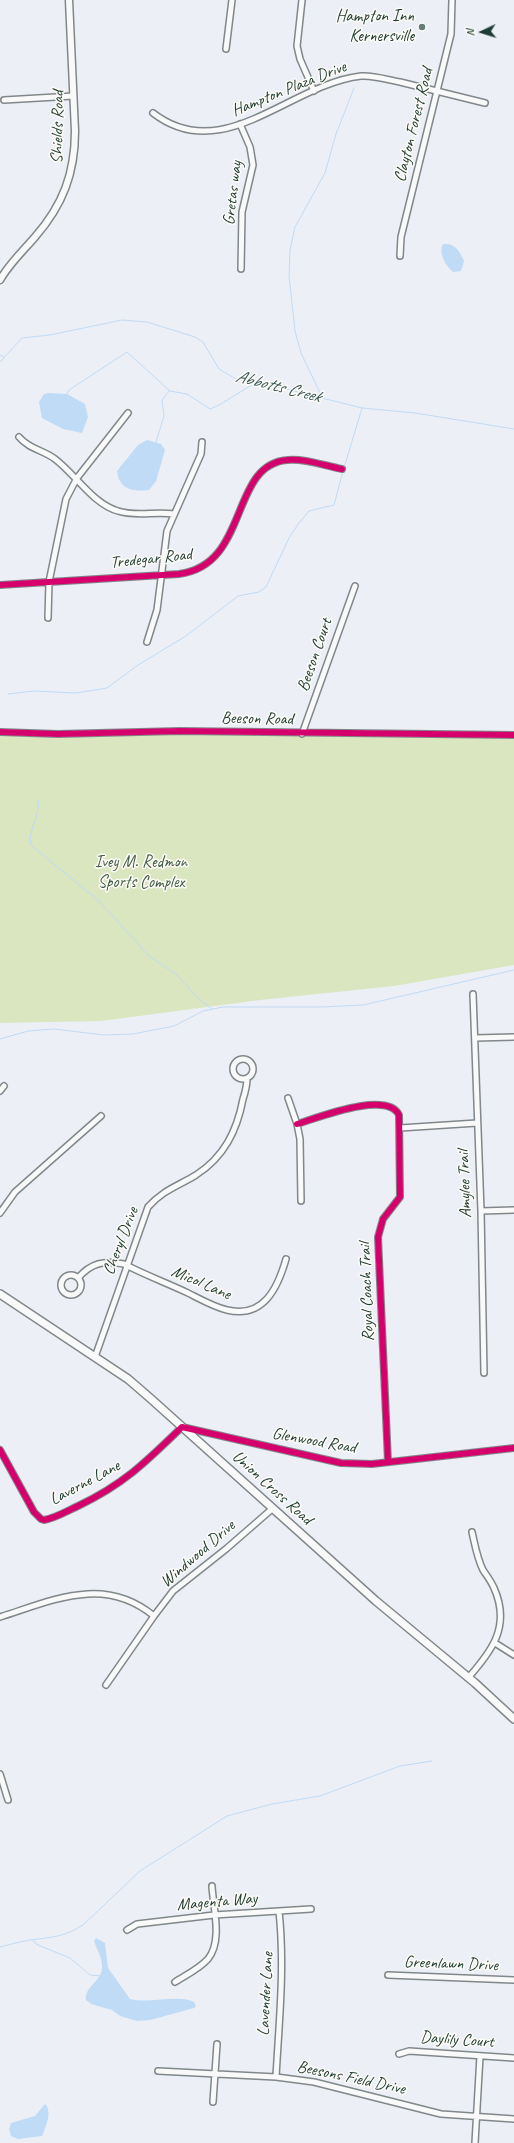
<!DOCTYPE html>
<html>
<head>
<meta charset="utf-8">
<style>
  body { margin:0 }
  #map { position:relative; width:514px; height:2143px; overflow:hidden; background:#eceff6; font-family:Caveat,sans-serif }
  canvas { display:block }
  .north { position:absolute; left:462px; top:12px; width:40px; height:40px; -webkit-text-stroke:3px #fdfcf7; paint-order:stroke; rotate:266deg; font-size:11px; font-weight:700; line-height:16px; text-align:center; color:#1f3d34 }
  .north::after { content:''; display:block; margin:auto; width:14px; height:18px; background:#1f3d34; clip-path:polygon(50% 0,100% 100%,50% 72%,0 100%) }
</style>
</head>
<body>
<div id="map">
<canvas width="514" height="2143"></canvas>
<div class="north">N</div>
</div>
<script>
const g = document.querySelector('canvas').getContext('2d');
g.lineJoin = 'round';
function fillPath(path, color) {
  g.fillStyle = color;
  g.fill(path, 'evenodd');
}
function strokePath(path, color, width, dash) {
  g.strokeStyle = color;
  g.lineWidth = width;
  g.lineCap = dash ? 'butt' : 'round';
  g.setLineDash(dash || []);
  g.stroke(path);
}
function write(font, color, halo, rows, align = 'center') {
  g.font = font + ' Caveat,sans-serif';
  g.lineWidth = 3;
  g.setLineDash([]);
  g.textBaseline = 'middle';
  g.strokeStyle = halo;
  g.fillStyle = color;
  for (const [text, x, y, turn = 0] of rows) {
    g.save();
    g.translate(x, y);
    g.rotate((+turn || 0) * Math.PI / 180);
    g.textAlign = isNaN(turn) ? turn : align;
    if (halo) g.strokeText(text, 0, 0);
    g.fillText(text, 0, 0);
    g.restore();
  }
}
const green = new Path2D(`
  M180 731 514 735V965L394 986 260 1000 101 1021 0 1023V732Z`);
const water = new Path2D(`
  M443 244C455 243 460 251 464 261L461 271 453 272C446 266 438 253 443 244Z
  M49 393 67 394 85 404 88 417 82 433 63 429 42 418 39 402 44 394Z
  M147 440 161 444 165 450 156 481 149 490C134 492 119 490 117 471L138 445Z
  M96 1938 105 1943 108 1968 130 1999C149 2004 180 1994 194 2002L196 2006 194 2008 150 2020 137 2021 120 2016 112 2010 91 2004 86 2000C84 1986 103 1981 102 1966 102 1957 97 1950 94 1941Z
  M45 2104C53 2112 45 2128 42 2136L18 2139 11 2136 9 2129 11 2123 35 2116Z`);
const stream = new Path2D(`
  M0 355 4 357
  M0 362 22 338 50 335 122 320 147 322 195 337 203 342 219 369 236 379 274 386 362 408 415 413 514 429
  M67 394 69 390 127 352 170 391 187 394 210 409 219 405 255 383
  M322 397 301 353 295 331 289 276 290 250 295 227 325 173 336 134 354 88
  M156 442 164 416 162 400 169 391
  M344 468 362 408
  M8 694 34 691 76 693 107 688 138 665 186 636 238 596 259 592 266 587 290 536 299 523 309 511 334 505 343 471
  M38 801C41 816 25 836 32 846L99 901 149 956 177 975 199 999 212 1009
  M0 1039 28 1031 54 1029 104 1035 133 1034 174 1026 203 1011 223 1007H322L363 1005 514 970
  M33 1941 38 1945 70 1958 90 1975 101 1976
  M0 1947C12 1944 25 1940 38 1939 56 1937 67 1935 83 1925L140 1871 227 1816 272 1804 320 1796 400 1766 432 1761`);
const minor = new Path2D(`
  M302 0 297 46 300 59 314 91
  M226 49 232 0
  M4 100 73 96
  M153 113C223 167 290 84 361 76 374 75 388 80 400 82 429 89 457 96 485 103
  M240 124 250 147 253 165 242 212 241 269
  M400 256 401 237 451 34 452 0
  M19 437C29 449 43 450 55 459 76 475 93 504 118 511 136 517 155 511 174 514
  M0 585 179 574C250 565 229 465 287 460 305 458 325 466 342 469
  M48 618 49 582 66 499 77 478 128 413
  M147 642 157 610 167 531 201 454 202 442
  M0 732 58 734 180 731 514 735
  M302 734 355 586
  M473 994 481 1211 484 1373
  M475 1038 514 1037
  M233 1069a10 10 0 1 1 20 0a10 10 0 1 1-20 0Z
  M0 1091 4 1086
  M288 1098 297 1124 300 1139 301 1201
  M297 1124C317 1118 387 1090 399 1115L400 1197 383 1219 378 1237 388 1462
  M400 1128 477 1123
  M481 1211 514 1210
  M0 1213 15 1192 101 1116
  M61 1285a10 10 0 1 1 20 0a10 10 0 1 1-20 0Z
  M78 1278C91 1263 104 1260 124 1264 145 1275 167 1283 188 1293 200 1299 214 1307 227 1310 264 1319 278 1287 286 1259
  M95 1357 148 1207C163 1190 178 1186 196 1175 224 1157 237 1131 243 1099 245 1093 247 1085 247 1078
  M0 1450 34 1512 41 1519 44 1520C56 1518 67 1511 78 1506 124 1484 146 1462 182 1427L341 1463 372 1464 514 1448
  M0 1617C54 1600 104 1575 154 1616
  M495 1643 514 1655
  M468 1678C492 1651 511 1626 494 1588 491 1581 487 1576 483 1570 477 1558 475 1545 472 1532
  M106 1685 154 1616 173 1591 226 1549 272 1509
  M0 1774 8 1800
  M127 1930 137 1924 214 1915 311 1909
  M388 1975 514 1980
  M175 1982C186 1975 199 1969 208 1959 223 1941 213 1907 212 1886
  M399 2054 409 2051 514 2058
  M158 2071 276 2077 314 2082 441 2114 514 2119
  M276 2077C279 2022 285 1967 279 1911
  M213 2102 217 2044
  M475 2143 480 2056`);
const tertiary = new Path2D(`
  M0 280C9 264 23 251 35 237 63 205 75 173 75 131L69 0`);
const secondary = new Path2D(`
  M0 1294 128 1379 150 1398 376 1601 475 1683 514 1719`);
const cycleway = new Path2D(`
  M0 585 179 574C250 565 229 465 287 460 305 458 325 466 342 469
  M0 732 58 734 180 731 514 735
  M297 1124C317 1118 387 1090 399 1115L400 1197 383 1219 378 1237 388 1462
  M0 1450 34 1512 41 1519 44 1520C56 1518 67 1511 78 1506 124 1484 146 1462 182 1427L341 1463 372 1464 514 1448`);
const markers = [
  [422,27,4,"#677b78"]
];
const poiNames = [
  ["Hampton Inn",414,17],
  ["Kernersville",414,37]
];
const streetNames = [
  ["Hampton Plaza Drive",289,89,-22],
  ["Clayton Forest Road",414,125,-76],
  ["Shields Road",58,127,-89],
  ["Gretas way",233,193,-83],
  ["Tredegar Road",151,559,-6],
  ["Beeson Court",315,655,-71],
  ["Beeson Road",257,719,1],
  ["Amylee Trail",465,1184,-92],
  ["Cheryl Drive",121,1241,-69],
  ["Micol Lane",201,1283,23],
  ["Royal Coach Trail",367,1292,-92],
  ["Glenwood Road",314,1441,10],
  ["Laverne Lane",85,1483,-28],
  ["Union Cross Road",272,1488,42],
  ["Windwood Drive",198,1554,-41],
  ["Magenta Way",217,1902,-5],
  ["Greenlawn Drive",451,1964,2],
  ["Lavender Lane",266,1994,-87],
  ["Daylily Court",457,2040,4],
  ["Beesons Field Drive",351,2078,12]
];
const parkNames = [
  ["Ivey M. Redmon",141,863],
  ["Sports Complex",141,883]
];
const waterNames = [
  ["Abbotts Creek",278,387,14]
];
fillPath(green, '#dae6c0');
fillPath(water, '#bfdbf6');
strokePath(stream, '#bfdbf6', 1);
strokePath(minor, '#818889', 8);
strokePath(tertiary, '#818889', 9);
strokePath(secondary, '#818889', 10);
strokePath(minor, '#f9f9f9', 5);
strokePath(tertiary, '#f9f9f9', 6);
strokePath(secondary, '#f9f9f9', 7);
strokePath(cycleway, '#d6006c', 6);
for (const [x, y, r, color] of markers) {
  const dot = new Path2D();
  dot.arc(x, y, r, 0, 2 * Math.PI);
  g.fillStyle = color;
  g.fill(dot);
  strokePath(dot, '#fdfcf7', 1.5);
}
write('17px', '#1f3d34', '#fdfcf7', poiNames, 'right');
write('17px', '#1f3d34', '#fdfcf7', streetNames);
write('17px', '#425d47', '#fdfcf7', parkNames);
write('italic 18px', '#3b5b5b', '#fdfcf7', waterNames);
</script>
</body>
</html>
